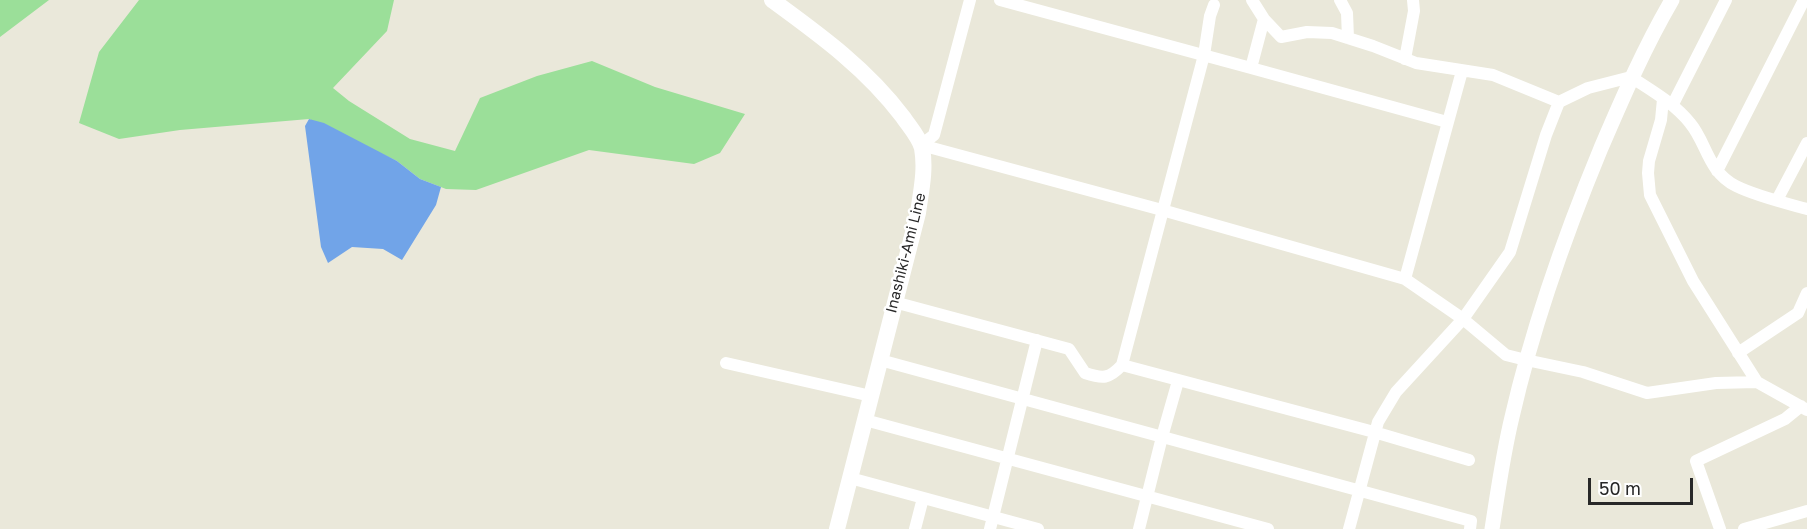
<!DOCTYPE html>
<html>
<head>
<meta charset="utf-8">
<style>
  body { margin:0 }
  #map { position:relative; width:1807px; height:529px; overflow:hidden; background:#eae8da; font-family:"Golos Text",sans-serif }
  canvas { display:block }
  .scale { position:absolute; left:1588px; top:478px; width:105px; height:27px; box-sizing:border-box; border:3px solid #282828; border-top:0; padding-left:8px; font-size:18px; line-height:21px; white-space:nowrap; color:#282828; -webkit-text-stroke:4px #fff; paint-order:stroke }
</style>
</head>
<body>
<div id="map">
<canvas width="1807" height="529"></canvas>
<div class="scale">50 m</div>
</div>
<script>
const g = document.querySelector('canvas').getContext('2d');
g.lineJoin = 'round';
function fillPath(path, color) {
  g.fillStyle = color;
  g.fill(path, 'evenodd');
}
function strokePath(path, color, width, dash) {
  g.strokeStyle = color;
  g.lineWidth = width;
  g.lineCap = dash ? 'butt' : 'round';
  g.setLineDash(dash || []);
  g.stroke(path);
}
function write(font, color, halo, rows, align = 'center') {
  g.font = font + ' "Golos Text",sans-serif';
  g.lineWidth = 5;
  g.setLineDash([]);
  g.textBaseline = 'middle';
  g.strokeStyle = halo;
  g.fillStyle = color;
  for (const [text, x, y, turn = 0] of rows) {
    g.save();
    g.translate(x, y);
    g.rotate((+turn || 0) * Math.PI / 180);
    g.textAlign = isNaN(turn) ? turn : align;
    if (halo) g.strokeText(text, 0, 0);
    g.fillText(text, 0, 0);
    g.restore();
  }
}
const green = new Path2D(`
  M0 0H49L0 37Z
  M139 0H394L387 31 333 88 349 101 410 139 455 151 480 98 537 76 592 61 655 87 745 114 720 153 694 164 589 150 476 190 446 189 420 179 397 161 309 119 180 130 119 139 79 123 99 52Z`);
const water = new Path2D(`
  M309 119 324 123 397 161 420 179 441 187 436 205 402 260 383 249 352 247 328 263 321 247 305 126Z`);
const minor = new Path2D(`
  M1000 0 1251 68 1264 19
  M1252 0 1264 19 1281 37 1307 32 1332 33 1373 46 1416 63 1493 75 1559 102
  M1340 0 1347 13 1348 38
  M1405 59 1414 11 1413 0
  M1251 68 1447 122
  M1663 99 1661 120 1649 161 1648 173 1650 195 1693 281 1757 382 1807 410
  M1673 104 1726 0
  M921 145 1162 210 1405 279 1463 319 1506 355 1526 360 1583 372 1647 393 1716 383 1757 382
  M921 145 934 135 970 0
  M1717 171 1804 0
  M1777 200 1807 143
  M1405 279 1462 71
  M894 302 1069 349 1085 373C1103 379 1109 379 1122 365L1204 55 1210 16 1214 5
  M1738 353 1798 313 1807 293
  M880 360 1471 521 1470 529
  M726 363 871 396
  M1122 365 1374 432 1469 460
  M865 420 1268 529
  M850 478 1038 529
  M915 529 923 498
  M990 529 1037 340
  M1139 529 1162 437 1178 381
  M1349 529 1378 422 1396 392 1463 319 1510 252 1546 135 1559 102 1588 88 1631 77C1652 91 1674 103 1690 123 1707 143 1707 171 1736 186 1756 196 1785 203 1807 209
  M1720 529 1696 461 1785 419 1801 406
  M1744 529 1807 511`);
const tertiary = new Path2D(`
  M1492 529C1498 491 1503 454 1512 417 1533 325 1565 235 1601 148 1623 97 1644 48 1672 0`);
const secondary = new Path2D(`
  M772 0C820 35 867 69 903 117 909 126 919 137 922 148 926 170 921 191 918 213L837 529`);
const streetNames = [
  ["Inashiki-Ami Line",906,253,-76]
];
fillPath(green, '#9bdf99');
fillPath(water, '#71a4e8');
strokePath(minor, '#fff', 12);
strokePath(tertiary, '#fff', 15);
strokePath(secondary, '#fff', 16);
write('15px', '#282828', '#fff', streetNames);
</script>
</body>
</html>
